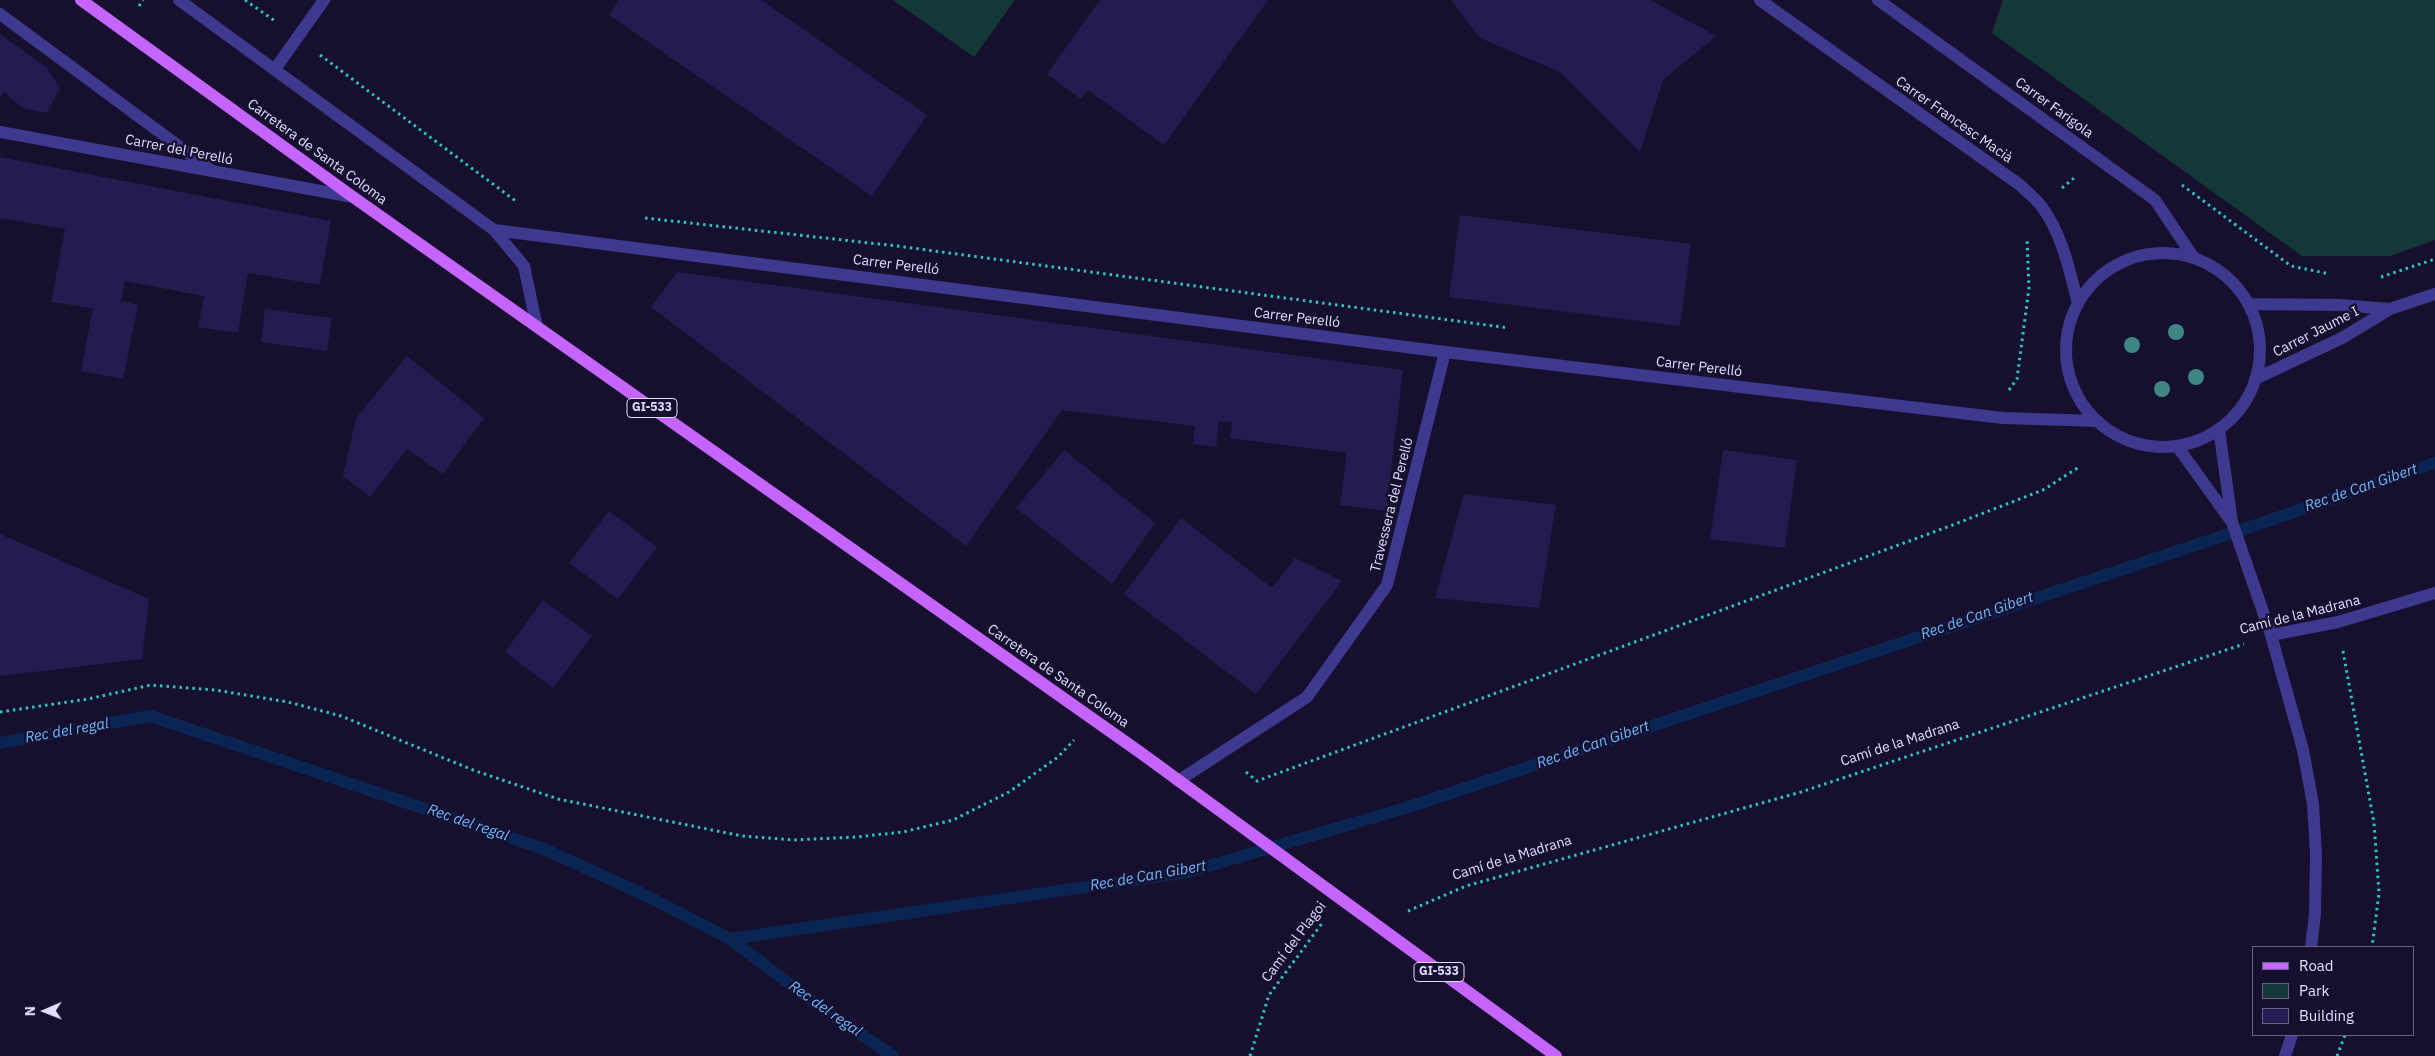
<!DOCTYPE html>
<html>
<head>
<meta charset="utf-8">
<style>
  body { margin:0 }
  #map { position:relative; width:2435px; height:1056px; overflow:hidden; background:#16102e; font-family:"IBM Plex Sans",sans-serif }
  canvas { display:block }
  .legend { position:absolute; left:2252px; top:946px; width:162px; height:90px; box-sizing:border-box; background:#16102e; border:1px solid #676282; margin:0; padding:6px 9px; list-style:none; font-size:15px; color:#e1ddff }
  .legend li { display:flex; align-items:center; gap:10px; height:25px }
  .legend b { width:25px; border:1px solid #676282 }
  .north { position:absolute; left:20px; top:986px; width:50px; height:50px; -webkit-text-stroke:4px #16102e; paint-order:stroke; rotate:269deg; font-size:14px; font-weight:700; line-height:20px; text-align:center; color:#e1ddff }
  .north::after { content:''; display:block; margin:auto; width:18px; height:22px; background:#e1ddff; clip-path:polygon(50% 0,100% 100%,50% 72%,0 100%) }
</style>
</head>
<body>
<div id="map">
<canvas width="2435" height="1056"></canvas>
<ul class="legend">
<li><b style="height:6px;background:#c564ff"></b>Road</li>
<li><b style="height:14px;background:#133837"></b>Park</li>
<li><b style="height:14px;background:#261b50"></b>Building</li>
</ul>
<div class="north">N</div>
</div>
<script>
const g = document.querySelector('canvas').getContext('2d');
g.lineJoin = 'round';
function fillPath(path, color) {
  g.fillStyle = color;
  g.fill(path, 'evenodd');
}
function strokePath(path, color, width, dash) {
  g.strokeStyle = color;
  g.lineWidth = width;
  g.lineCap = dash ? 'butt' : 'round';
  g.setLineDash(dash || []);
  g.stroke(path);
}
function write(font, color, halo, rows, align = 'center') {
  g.font = font + ' "IBM Plex Sans",sans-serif';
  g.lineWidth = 5;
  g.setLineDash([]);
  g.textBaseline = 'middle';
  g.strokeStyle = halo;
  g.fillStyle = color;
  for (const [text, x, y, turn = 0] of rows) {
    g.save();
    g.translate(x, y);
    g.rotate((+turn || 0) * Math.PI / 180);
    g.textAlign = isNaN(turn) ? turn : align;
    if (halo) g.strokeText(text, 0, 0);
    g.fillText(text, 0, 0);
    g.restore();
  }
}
const green = new Path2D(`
  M893 0H1015L974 57Z
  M2003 0H2435V240L2390 256H2302L1992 33Z`);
const stream = new Path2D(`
  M0 743 150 716 544 849 647 896 730 939 826 1011 893 1056
  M730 939 1188 872 1412 806 2268 521 2435 463`);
const building = new Path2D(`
  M619 0H761L927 115 872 196 609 15Z
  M1100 0H1268L1164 145 1088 90 1081 99 1047 74Z
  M1451 0H1650L1716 36 1663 80 1640 152 1560 72 1480 38Z
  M0 34 46 67 60 88 47 113 23 108 4 92 0 97Z
  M0 157 331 221 320 285 248 273 238 333 198 327 204 296 125 281 121 301 138 305 123 379 81 371 93 308 51 302 65 229 0 218Z
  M1460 215 1691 244 1680 326 1449 297Z
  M677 272 1403 370 1386 511 1340 505 1347 453 1230 438 1232 422 1219 421 1216 447 1193 444 1195 426 1062 410 966 546 651 307Z
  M265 309 332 318 327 351 261 342Z
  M407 356 484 418 443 474 407 449 370 497 343 476 356 418Z
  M1064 450 1155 523 1112 584 1016 508Z
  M1723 450 1797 460 1785 548 1710 539Z
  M1464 494 1556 505 1539 608 1435 598Z
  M609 511 657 547 618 599 569 563Z
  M1181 518 1272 588 1295 558 1342 581 1256 694 1124 594Z
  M0 534 149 599 142 659 0 676Z
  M543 600 592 636 553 688 505 652Z`);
const path = new Path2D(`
  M245 0 275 21
  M139 6 143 0
  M320 55 517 202
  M2182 185 2291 266 2330 274
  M2062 188 2074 178
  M645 218 897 246 1509 328
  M2381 277 2435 259
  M2009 390 2017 379 2029 288 2027 239
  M2343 651 2374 823 2379 893 2372 947
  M0 712 88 699 151 685 215 690 288 702 341 716 473 770 558 799 742 836 793 840 856 837 903 832 953 820 1009 792 1058 757 1074 740
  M1246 772 1257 781 1950 526 2043 490 2079 467
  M1408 911 1466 886 1801 792 2244 644
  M1250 1056 1269 995 1323 922
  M2337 1056 2345 1035`);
const minor = new Path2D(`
  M179 0 494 230 524 266 537 327
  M1760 0 2020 185C2027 192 2036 199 2042 207 2062 234 2070 272 2078 304
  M1878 0 2155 200 2194 258
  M0 14 211 170
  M275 69 324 0
  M0 132 353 197
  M494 230 1445 352 2003 418 2098 421
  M2066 350a97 97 0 1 1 194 0a97 97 0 1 1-194 0Z
  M2248 304 2339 305 2390 309
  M2255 379 2342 338 2390 309 2435 294
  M2219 429 2232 522 2271 635 2303 750 2313 804 2316 854 2315 914 2311 947
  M2177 446 2231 521
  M2271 635 2338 622 2435 593
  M1178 781 1307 697 1387 585 1445 352
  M2285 1056 2292 1035`);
const primary = new Path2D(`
  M81 0 353 197 1141 753 1556 1056`);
const trees = [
  [2176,332],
  [2132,345],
  [2196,377],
  [2162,389]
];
const shields = [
  [652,408,50],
  [1439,972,50]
];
const shieldNames = [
  ["GI-533",652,408],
  ["GI-533",1439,972]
];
const streetNames = [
  ["Carrer Farigola",2054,108,36],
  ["Carrer Francesc Macià",1954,120,35],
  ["Carrer del Perelló",179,150,11],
  ["Carretera de Santa Coloma",317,152,36],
  ["Carrer Perelló",896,265,7],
  ["Carrer Perelló",1297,318,7],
  ["Carrer Jaume I",2316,332,-27],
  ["Carrer Perelló",1699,367,7],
  ["Travessera del Perelló",1392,505,-76],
  ["Camí de la Madrana",2300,615,-14],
  ["Carretera de Santa Coloma",1058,676,35],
  ["Camí de la Madrana",1900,743,-18],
  ["Camí de la Madrana",1512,858,-17],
  ["Camí del Plagoi",1294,942,-53]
];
const waterNames = [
  ["Rec de Can Gibert",2361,488,-19],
  ["Rec de Can Gibert",1977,616,-19],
  ["Rec del regal",67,731,-10],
  ["Rec de Can Gibert",1593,745,-19],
  ["Rec del regal",468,823,19],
  ["Rec de Can Gibert",1148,876,-10],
  ["Rec del regal",825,1009,35]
];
fillPath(green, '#133837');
strokePath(stream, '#0a2553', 12);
fillPath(building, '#261b50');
strokePath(path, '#2bc5bc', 3, [2.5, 4]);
strokePath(minor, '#3d398f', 12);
strokePath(primary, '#c564ff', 12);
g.fillStyle = '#3f8682';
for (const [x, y] of trees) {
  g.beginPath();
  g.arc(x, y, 8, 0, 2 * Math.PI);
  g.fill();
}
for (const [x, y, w] of shields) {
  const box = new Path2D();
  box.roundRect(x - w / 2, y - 9.5, w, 19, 4);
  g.fillStyle = '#16102e';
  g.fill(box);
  strokePath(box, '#e1ddff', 1);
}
write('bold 12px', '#e1ddff', null, shieldNames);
write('14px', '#e1ddff', '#16102e', streetNames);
write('italic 15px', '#6bbaff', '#16102e', waterNames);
</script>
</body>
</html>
